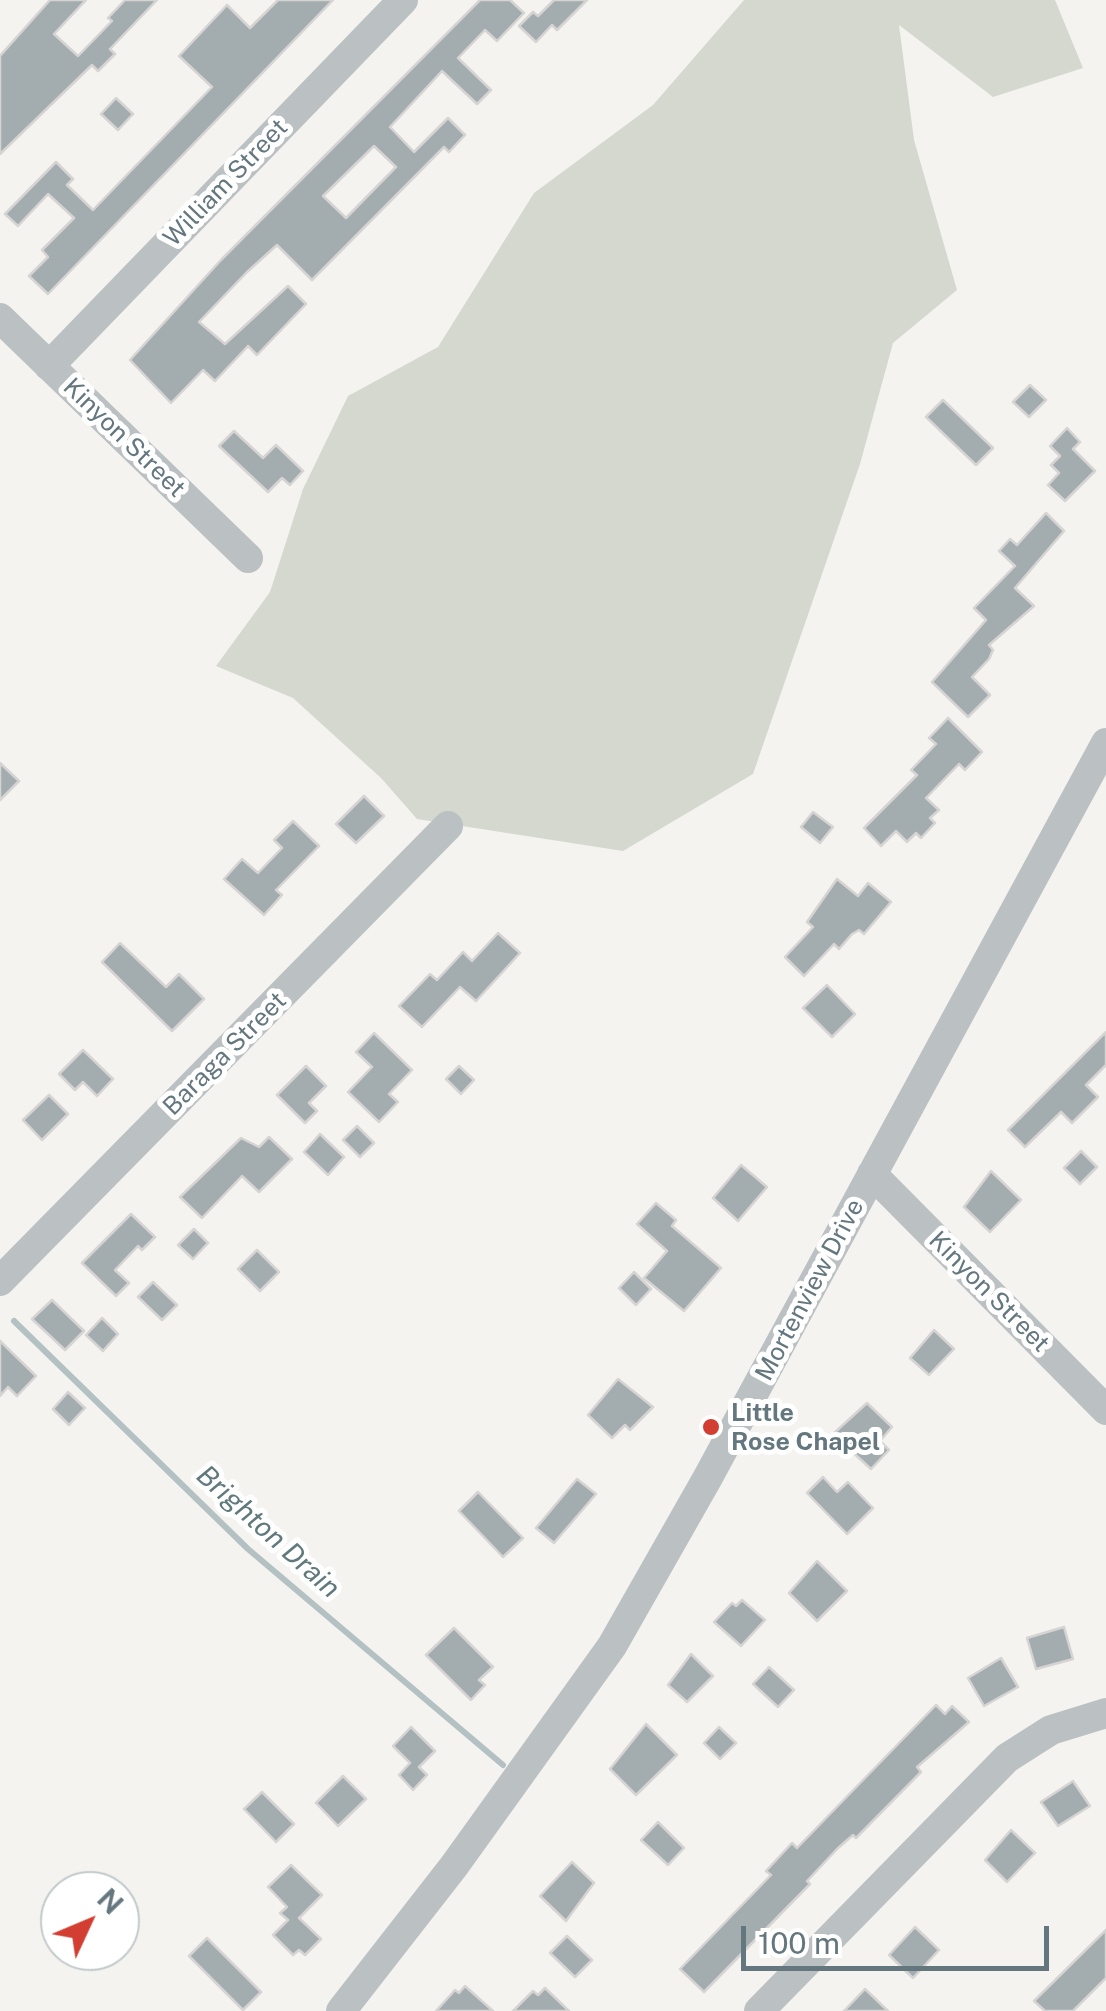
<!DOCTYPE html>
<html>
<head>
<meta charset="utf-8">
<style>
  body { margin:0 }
  #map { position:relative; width:1106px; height:2011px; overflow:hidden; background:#f4f3f0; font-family:"Public Sans",sans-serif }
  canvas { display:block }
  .north { position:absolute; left:40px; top:1871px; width:100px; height:100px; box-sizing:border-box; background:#fff; border:2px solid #c1c9cb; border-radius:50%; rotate:46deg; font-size:28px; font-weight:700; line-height:40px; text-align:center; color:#65777e }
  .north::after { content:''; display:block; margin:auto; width:35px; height:45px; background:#d23e31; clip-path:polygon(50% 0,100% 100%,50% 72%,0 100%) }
  .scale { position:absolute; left:741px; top:1926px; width:308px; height:45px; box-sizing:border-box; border:5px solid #65777e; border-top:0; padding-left:12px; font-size:30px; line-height:35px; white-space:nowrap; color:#65777e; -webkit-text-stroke:8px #fff; paint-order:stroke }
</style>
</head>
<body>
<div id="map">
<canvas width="1106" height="2011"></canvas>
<div class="north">N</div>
<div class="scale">100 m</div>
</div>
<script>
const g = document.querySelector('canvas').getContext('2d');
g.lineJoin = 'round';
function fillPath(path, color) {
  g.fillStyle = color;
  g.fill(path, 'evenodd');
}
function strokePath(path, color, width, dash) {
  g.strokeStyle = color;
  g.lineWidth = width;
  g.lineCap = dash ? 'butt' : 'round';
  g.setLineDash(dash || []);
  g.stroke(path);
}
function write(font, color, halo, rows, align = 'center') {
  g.font = font + ' "Public Sans",sans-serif';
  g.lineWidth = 10;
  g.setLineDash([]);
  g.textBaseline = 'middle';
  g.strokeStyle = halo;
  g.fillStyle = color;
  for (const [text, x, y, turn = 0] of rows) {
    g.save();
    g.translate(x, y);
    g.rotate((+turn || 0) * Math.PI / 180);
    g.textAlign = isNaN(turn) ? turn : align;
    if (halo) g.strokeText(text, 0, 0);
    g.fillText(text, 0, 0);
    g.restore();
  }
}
const green = new Path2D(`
  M744 0H1055L1083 68 993 97 899 25 914 140 957 290 893 343 860 464 753 774 623 851 417 819 381 778 293 698 216 666 270 592 303 489 348 396 438 347 534 193 653 105Z`);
const stream = new Path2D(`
  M14 1321 248 1549 503 1765`);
const building = new Path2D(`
  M50 0H86L54 34 78 56 112 21 108 18 125 0H157L110 49 115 54 98 71 92 65 0 154V56Z
  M278 0H333L48 294 29 276 48 257 42 250 74 218 48 194 18 226 5 214 56 162 73 179 67 185 93 210 212 87 179 56 227 5 250 28Z
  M480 0H510L524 13 497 41 485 30 458 58 491 90 477 104 442 71 390 127 414 152 448 118 465 135 449 152 444 147 312 280 277 245 247 272 199 322 225 344 288 286 306 304 257 355 248 346 215 381 203 370 171 403 130 360 221 260ZM374 146 396 167 346 218 323 196Z
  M554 0H587L557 30 552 25 536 42 519 26 533 12 538 16Z
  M116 98 133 114 118 130 101 114Z
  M1030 385 1046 400 1029 417 1013 402Z
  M943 400 993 448 976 465 926 417Z
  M1067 428 1080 442 1073 449 1095 471 1065 501 1048 485 1059 473 1051 465 1060 456 1050 446Z
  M234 431 263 458 276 445 303 471 290 485 282 478 268 492 219 446Z
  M1046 513 1064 531 1015 588 1034 606 989 645 993 650 989 659 972 677 990 695 968 717 932 682 986 620 974 608 1015 566 999 551 1010 539 1017 545Z
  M948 718 982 752 965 770 959 764 926 798 939 810 930 818 935 823 921 838 916 833 907 842 896 831 881 846 864 828 917 775 911 770 936 744 929 738Z
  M0 763 19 781 0 800Z
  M364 796 384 816 356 843 336 824Z
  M813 812 833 827 820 843 801 827Z
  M293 821 319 846 276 890 282 895 264 915 224 879 242 859 258 873 282 848 274 840Z
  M837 879 858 896 868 883 891 902 864 934 859 930 852 934 839 949 834 944 804 976 785 957 813 927 807 922Z
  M498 933 520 953 476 1001 460 987 422 1027 399 1006 430 974 437 980 463 952 472 961Z
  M120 943 166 987 179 974 204 999 172 1031 102 962Z
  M827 985 855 1014 832 1037 803 1008Z
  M1106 1032V1065L1086 1085 1098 1097 1072 1123 1061 1112 1025 1147 1008 1130Z
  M374 1033 412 1070 389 1094 398 1102 379 1122 348 1092 372 1067 356 1052Z
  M83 1050 113 1079 97 1096 83 1082 75 1090 59 1074Z
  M306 1066 326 1086 309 1103 317 1111 305 1123 277 1095Z
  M459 1066 474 1080 461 1094 446 1079Z
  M49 1095 68 1114 42 1140 23 1120Z
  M357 1126 374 1143 360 1157 343 1140Z
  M320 1134 344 1157 328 1175 304 1152Z
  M269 1137 292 1159 259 1192 242 1176 202 1218 180 1197 241 1138 259 1147Z
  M1081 1151 1097 1167 1080 1184 1064 1168Z
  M741 1165 767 1187 738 1221 713 1198Z
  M991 1171 1021 1200 990 1232 964 1207Z
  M656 1203 676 1220 672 1226 721 1268 684 1311 644 1278 667 1251 637 1224Z
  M131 1214 155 1237 142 1250 138 1246 115 1270 129 1283 116 1296 82 1263Z
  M194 1229 208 1243 193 1259 178 1245Z
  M257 1250 279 1272 260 1291 238 1269Z
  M634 1272 651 1289 636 1305 619 1288Z
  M153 1282 177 1305 162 1320 138 1297Z
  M52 1300 84 1331 65 1350 32 1319Z
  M102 1318 118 1334 103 1351 86 1335Z
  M934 1330 954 1349 929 1375 910 1358Z
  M0 1341 36 1376 17 1396 8 1387 0 1396Z
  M618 1379 653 1407 630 1430 625 1425 612 1438 588 1415Z
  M68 1392 85 1408 69 1425 53 1409Z
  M867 1403 892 1427 880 1441 889 1450 871 1469 833 1434Z
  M823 1477 837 1492 848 1482 873 1508 847 1534 807 1493Z
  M577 1479 596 1494 554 1543 536 1528Z
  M478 1492 523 1538 503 1557 459 1511Z
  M817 1561 847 1591 817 1621 789 1593Z
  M742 1600 765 1620 741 1646 714 1622 732 1603 736 1606Z
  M1064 1627 1073 1659 1036 1669 1027 1638Z
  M454 1628 493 1667 479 1680 485 1685 471 1700 426 1655Z
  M691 1654 713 1676 687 1702 668 1685Z
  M1001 1658 1018 1687 984 1706 968 1678Z
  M769 1667 794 1690 778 1707 753 1684Z
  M936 1705 945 1714 952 1706 969 1722 917 1767 921 1772 856 1838 853 1835 838 1848 807 1881 810 1884 704 1992 680 1969 771 1875 766 1871 792 1843 797 1848Z
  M646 1724 677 1755 636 1795 610 1769Z
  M411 1727 435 1751 419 1767 427 1775 413 1790 399 1775 410 1763 393 1746Z
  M719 1727 736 1743 720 1759 704 1743Z
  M343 1776 366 1799 338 1826 316 1803Z
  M1073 1781 1090 1806 1058 1826 1041 1802Z
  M262 1792 294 1824 276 1842 244 1809Z
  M658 1822 684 1848 668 1865 641 1840Z
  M1011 1830 1035 1853 1007 1882 985 1860Z
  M572 1862 594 1883 566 1921 540 1896Z
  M291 1865 322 1895 299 1918 321 1939 305 1955 299 1950 293 1955 273 1935 288 1920 280 1913 287 1907 268 1887Z
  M915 1927 939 1950 913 1978 889 1955Z
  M1106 1930V1978L1073 2011H1045L1034 2001Z
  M567 1936 592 1960 575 1977 550 1953Z
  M207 1938 261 1992 243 2010 189 1956Z
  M465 1986 493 2011H436L455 1990 459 1993Z
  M545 1988 569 2011H513L533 1991 538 1995Z
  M865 1989 888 2011H844Z`);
const minor = new Path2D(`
  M0 318 248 558
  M49 366 403 0
  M872 1174 1106 1410
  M0 1281 448 826
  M341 2011 454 1866 612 1646 707 1479 1106 743
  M759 2011 1007 1758 1051 1730 1106 1713`);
const markers = [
  [711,1427,10,"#d23e31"]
];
const streetNames = [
  ["William Street",226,183,-46],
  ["Kinyon Street",124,438,44],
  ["Baraga Street",225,1054,-45],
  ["Mortenview Drive",810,1290,-62],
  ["Kinyon Street",989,1292,45]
];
const poiNames = [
  ["Little",731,1413],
  ["Rose Chapel",731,1442]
];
const waterNames = [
  ["Brighton Drain",268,1532,42]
];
fillPath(green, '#d4d8cf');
strokePath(stream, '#b3c1c3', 6);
fillPath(building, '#a3acaf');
strokePath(building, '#d5d4d3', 2.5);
strokePath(minor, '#bbc0c2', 30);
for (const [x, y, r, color] of markers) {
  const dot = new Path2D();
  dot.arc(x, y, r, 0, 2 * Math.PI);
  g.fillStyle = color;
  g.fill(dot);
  strokePath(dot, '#fff', 4);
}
write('25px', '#65777e', '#fff', streetNames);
write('bold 25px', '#65777e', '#fff', poiNames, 'left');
write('italic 28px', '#61797c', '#fff', waterNames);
</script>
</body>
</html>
